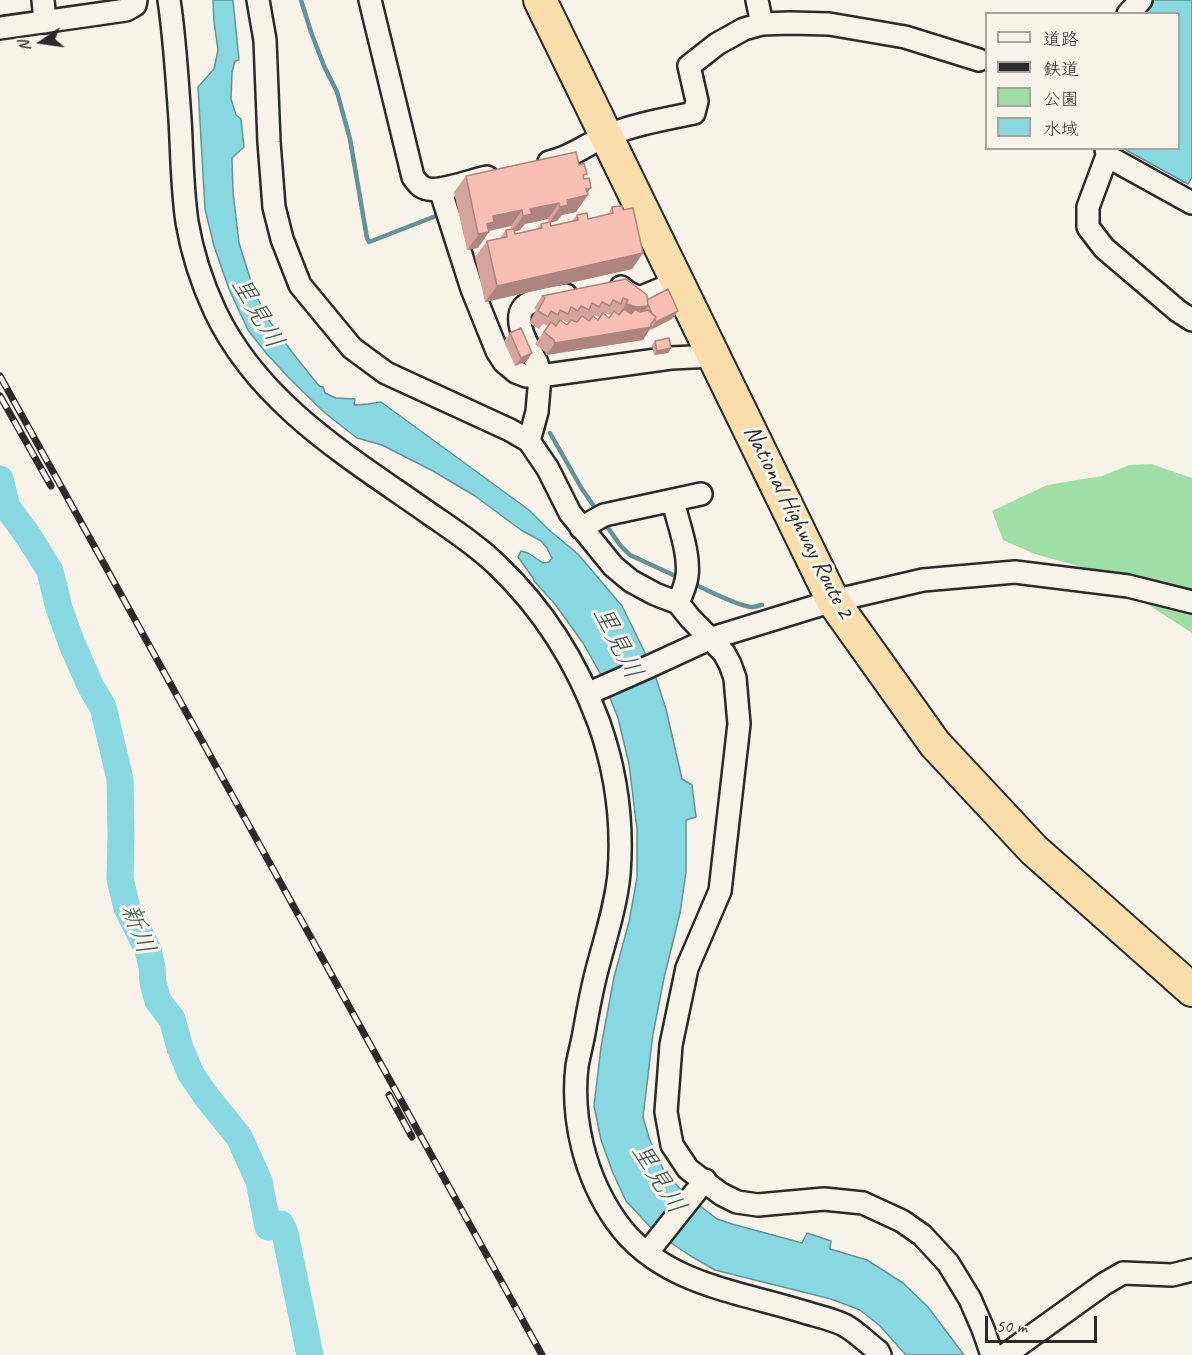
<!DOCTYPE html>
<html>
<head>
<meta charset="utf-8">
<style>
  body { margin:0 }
  #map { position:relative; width:1192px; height:1355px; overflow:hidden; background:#f7f3e8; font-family:Caveat,"Klee One",sans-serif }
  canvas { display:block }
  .legend { position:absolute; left:985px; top:12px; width:195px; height:138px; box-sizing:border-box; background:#f7f3e8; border:2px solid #a5a39c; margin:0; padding:8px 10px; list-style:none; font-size:18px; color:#2b2b2b }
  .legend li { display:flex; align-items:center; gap:12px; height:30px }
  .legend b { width:30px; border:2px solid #a5a39c }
  .north { position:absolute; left:12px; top:12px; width:60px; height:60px; -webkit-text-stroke:4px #f7f3e8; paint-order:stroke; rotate:257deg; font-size:16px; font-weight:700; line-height:24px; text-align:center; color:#2b2b2b }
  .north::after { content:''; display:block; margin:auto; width:21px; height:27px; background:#2b2b2b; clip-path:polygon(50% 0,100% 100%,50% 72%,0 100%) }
  .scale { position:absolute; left:985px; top:1316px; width:112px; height:27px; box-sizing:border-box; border:3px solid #2b2b2b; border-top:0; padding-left:8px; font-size:18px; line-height:21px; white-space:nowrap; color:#2b2b2b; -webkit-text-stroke:4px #f7f3e8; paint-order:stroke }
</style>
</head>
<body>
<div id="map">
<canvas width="1192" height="1355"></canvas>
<ul class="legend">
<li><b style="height:8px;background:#f7f3e8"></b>道路</li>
<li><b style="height:8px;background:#2b2b2b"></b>鉄道</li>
<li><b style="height:16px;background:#9fdea7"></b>公園</li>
<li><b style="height:16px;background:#87d8e0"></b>水域</li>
</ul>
<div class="north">N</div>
<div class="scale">50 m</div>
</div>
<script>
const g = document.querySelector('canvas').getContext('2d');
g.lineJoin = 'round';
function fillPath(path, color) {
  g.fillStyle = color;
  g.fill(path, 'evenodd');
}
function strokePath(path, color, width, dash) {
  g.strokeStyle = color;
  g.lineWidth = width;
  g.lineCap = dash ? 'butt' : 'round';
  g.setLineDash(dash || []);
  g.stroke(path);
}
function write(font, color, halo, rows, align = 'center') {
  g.font = font + ' Caveat,"Klee One",sans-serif';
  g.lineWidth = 6;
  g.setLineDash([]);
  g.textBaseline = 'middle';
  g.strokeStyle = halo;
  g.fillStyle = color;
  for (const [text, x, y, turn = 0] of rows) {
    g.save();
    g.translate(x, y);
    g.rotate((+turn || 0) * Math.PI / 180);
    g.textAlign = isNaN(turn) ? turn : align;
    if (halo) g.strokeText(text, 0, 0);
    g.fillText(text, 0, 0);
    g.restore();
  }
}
const green = new Path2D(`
  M1151 464 1192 478V633L1096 571 1035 554 1003 540 992 511 1047 485 1102 476 1129 465Z`);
const water = new Path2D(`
  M213 0H233L239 60 235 61 232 72 231 99 236 115 241 119 244 147 232 158 233 192 239 243 254 291 268 319 292 352 319 386 323 387 325 393 336 398 355 399 354 405 368 404 381 402 529 510 549 530 578 554 622 606 653 669 666 709 682 779 692 785 696 817 686 820V872L680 913 664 978 653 1034 643 1117 649 1138 664 1171 686 1195 717 1219 732 1224 802 1243 807 1233 831 1241 830 1249 867 1260 903 1283 928 1307 964 1355H906L880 1326 860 1310 831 1299 715 1270 689 1255 655 1232 626 1201 613 1173 601 1140 594 1106 601 1047 614 977 629 922 637 878V829L635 813 629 764 618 718 601 675 583 643 555 604 534 581 533 578 518 557 521 551 528 553 543 563 549 562 552 558 547 548 541 541 521 530 475 496 433 471 382 445 357 438 325 413 290 379 266 353 248 330 229 289 214 246 205 209 198 87 214 69 218 50 214 22Z
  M1150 0H1192V177L1188 184 1126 150V149L1178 148V14L1141 13Z`);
const stream = new Path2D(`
  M301 0 311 32 324 66 337 92 350 139 367 238 369 242 441 214 442 216
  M550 433 582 489 598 512
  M604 522 620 545 630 555 682 579
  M692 583C705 589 741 608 753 607 756 607 759 605 762 605`);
const river = new Path2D(`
  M0 479 7 507 29 537 50 571 59 608 72 644 91 687 103 707 120 779 121 836 120 879 127 908 148 950 152 967 153 983 158 1001 172 1019 180 1048 191 1074 206 1096 239 1137 259 1181 268 1227 281 1224 285 1233 310 1355`);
const minor = new Path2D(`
  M43 0 45 22
  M169 0C175 39 177 80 180 119 182 153 182 188 187 222 192 252 202 283 215 311 259 404 349 457 430 514 453 530 478 546 498 566 544 610 577 663 599 723 616 771 623 823 619 874 616 905 606 936 598 966 592 988 588 1010 584 1033 582 1044 579 1055 577 1066 571 1119 585 1177 616 1221 659 1283 736 1291 804 1312 817 1316 832 1319 844 1325 856 1331 867 1343 878 1351L880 1355
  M258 0 265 40 269 142 274 207 282 239 300 285 352 348 386 373 510 430 529 441 548 469 570 513 613 566 631 581 655 594 678 603 690 618 724 653 730 664 735 678 739 724 720 891 687 968 671 1045 666 1112 672 1145 688 1169 721 1194 737 1202 758 1205 824 1199 863 1203 902 1221 922 1235 948 1263 970 1299 983 1329 992 1355
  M370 0 413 177C417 183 421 188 428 189 441 192 473 180 487 177
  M757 0 762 24
  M1128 14 1141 0
  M0 28 126 10 135 5 136 0
  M1106 148 1107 156 1088 207V227L1104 248 1178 311 1192 320
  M1107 156 1192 203
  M549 162C571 158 588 143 608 135 636 124 665 119 694 113L697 101 689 66 717 44 744 29 762 24 790 23 829 24 905 37 979 60
  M440 189 472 289 497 351 504 362 516 372 526 376H540L537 412 529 441
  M621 287 627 292 639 298 678 282
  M566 295C557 297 537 299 529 303 507 315 530 349 537 363 538 367 539 372 540 376L671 358 714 356
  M673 501C678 523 690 553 687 576 686 585 682 594 678 603
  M581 528 604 515 701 494
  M587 694 646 668 709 639 833 601 923 580 1015 572 1128 586 1192 602
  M647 1253 705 1180
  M1005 1355 1104 1284 1123 1273 1172 1275 1192 1270`);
const highway = new Path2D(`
  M540 0 833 601 935 744 1034 850 1192 990`);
const rail = new Path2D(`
  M0 376 542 1355
  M0 396 51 486
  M389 1095 412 1137`);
const wall = new Path2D(`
  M579 165 587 193 576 212 562 215 557 221 550 223 551 226 572 221 577 215 588 219 608 214 612 207 623 210 643 253 632 269 485 302 475 257 487 241 500 238 506 230 511 229V226L489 231 478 248 467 250 454 192 466 176ZM548 219 549 223 541 224 537 229 515 234V231L520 230 525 224Z
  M626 279 647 300 678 311 672 319 650 330V329L643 340 546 355 545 352 535 344 548 326 543 324 539 329 529 323 536 310 534 308 542 296ZM605 313 611 315 609 318 604 314ZM594 315 600 317 598 320 593 316ZM563 320 569 323 567 325 562 321Z
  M510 333 527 361 515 366 504 341Z
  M655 341 671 348 668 353 654 355 652 345Z`);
const shadedWall = new Path2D(`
  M591 188 585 196 588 195 576 212 562 215 557 221 549 223 560 207 567 200 586 189Z
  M559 203 548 219 525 224 520 230 512 232 523 216 530 209Z
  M522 210 511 226 488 231 489 232 478 248 467 250 493 216Z
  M643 253 632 269 485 302 497 286Z
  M626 304 648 306 639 318 618 316Z
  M678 311 672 319 650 330 656 322Z
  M656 317 649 328 651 327 643 340 546 355 555 343Z
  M671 348 668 353 654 355 657 351Z
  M532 353 527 361 515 366 521 358Z`);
const building = new Path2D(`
  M576 152 579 165 584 163 587 174 583 175 584 179 589 178 591 188 586 189 588 195 567 200 568 205 560 207 559 203 530 209 532 214 523 216 522 210 493 216 494 222 487 224 489 232 478 234 466 176Z
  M622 206 623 210 633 208 643 253 497 286 487 241 507 237 506 230 514 229 515 234 542 228 541 224 550 222 551 226 578 220 577 215 587 213 588 219 613 213 612 207Z
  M626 279 647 295 648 306 637 307 626 304 628 300 623 298 621 304 613 300 610 306 602 302 599 307 592 303 589 310 581 306 578 311 571 307 568 314 560 310 558 315 551 311 548 317 538 311 545 298 542 296Z
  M668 289 678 311 656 322 655 319 656 317 652 314 648 304 647 300Z
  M624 309 631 314 635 309 640 312 648 310 656 317 651 324V327L555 343 554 340 544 332 551 322 556 326 560 320 567 325 571 320 577 322 582 316 589 321 593 316 598 320 603 313 609 318 614 311 619 315Z
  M521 328 532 353 521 358 510 333Z
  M669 338 671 348 657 351 655 341Z`);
const streetNames = [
  ["National Highway Route 2",798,522,63]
];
const waterNames = [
  ["里見川",257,313,60],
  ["里見川",617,643,63],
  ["新川",137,929,69],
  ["里見川",658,1179,58]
];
fillPath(green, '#9fdea7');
fillPath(water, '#87d8e0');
strokePath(water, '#629398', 1.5);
strokePath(stream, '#629398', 4.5);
strokePath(river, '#87d8e0', 27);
strokePath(minor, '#2b2b2b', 26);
strokePath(highway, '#2b2b2b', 36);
strokePath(minor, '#f7f3e8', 21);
strokePath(highway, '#f9deab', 32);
strokePath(rail, '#2b2b2b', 7);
strokePath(rail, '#f7f3e8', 4.5, [14]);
fillPath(wall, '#d6a39b');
fillPath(shadedWall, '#ae857e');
fillPath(building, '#f9beb4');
strokePath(building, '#ae857e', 1.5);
write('24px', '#2b2b2b', '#f7f3e8', streetNames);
write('italic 26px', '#425658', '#f7f3e8', waterNames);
</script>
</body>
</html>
